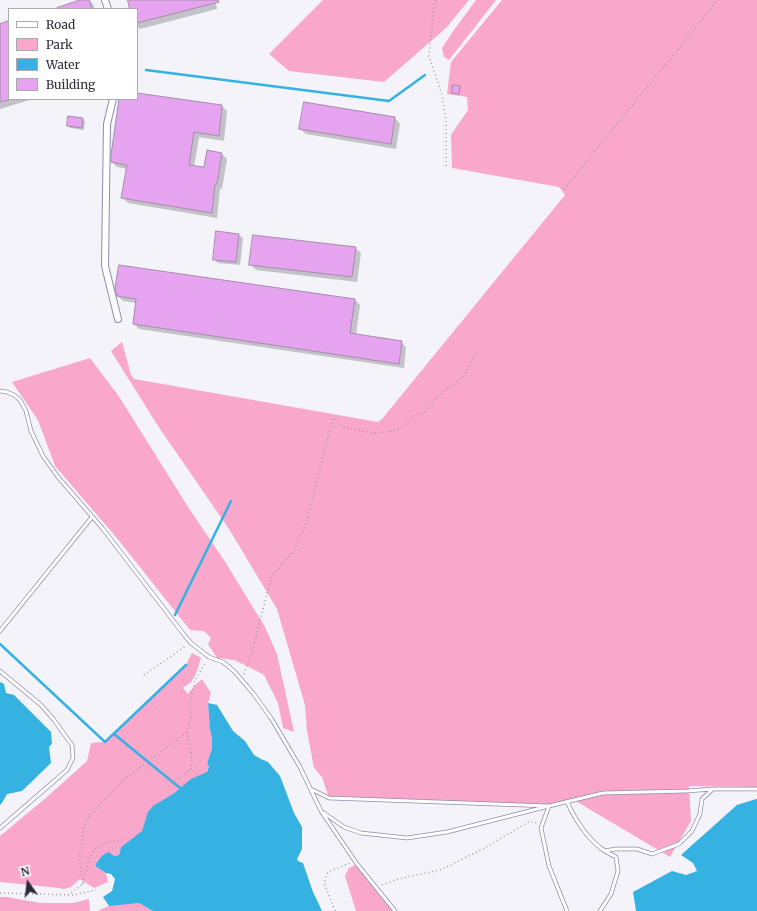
<!DOCTYPE html>
<html>
<head>
<meta charset="utf-8">
<style>
  body { margin:0 }
  #map { position:relative; width:757px; height:911px; overflow:hidden; background:#f4f3fa; font-family:Merriweather,serif }
  canvas { display:block }
  .legend { position:absolute; left:8px; top:8px; width:130px; height:92px; box-sizing:border-box; background:#fff; border:1px solid #abaaaf; margin:0; padding:5px 7px; list-style:none; font-size:12px; color:#2d2b37 }
  .legend li { display:flex; align-items:center; gap:8px; height:20px }
  .legend b { width:20px; border:1px solid #abaaaf }
  .north { position:absolute; left:8px; top:863px; width:40px; height:40px; -webkit-text-stroke:3px #fff; paint-order:stroke; rotate:346deg; font-size:11px; font-weight:700; line-height:16px; text-align:center; color:#2d2b37 }
  .north::after { content:''; display:block; margin:auto; width:14px; height:18px; background:#2d2b37; clip-path:polygon(50% 0,100% 100%,50% 72%,0 100%) }
</style>
</head>
<body>
<div id="map">
<canvas width="757" height="911"></canvas>
<ul class="legend">
<li><b style="height:5px;background:#fff"></b>Road</li>
<li><b style="height:11px;background:#f9a7ca"></b>Park</li>
<li><b style="height:11px;background:#35b2e2"></b>Water</li>
<li><b style="height:11px;background:#e5a3f0"></b>Building</li>
</ul>
<div class="north">N</div>
</div>
<script>
const g = document.querySelector('canvas').getContext('2d');
g.lineJoin = 'round';
function fillPath(path, color) {
  g.fillStyle = color;
  g.fill(path, 'evenodd');
}
function strokePath(path, color, width, dash) {
  g.strokeStyle = color;
  g.lineWidth = width;
  g.lineCap = dash ? 'butt' : 'round';
  g.setLineDash(dash || []);
  g.stroke(path);
}
const green = new Path2D(`
  M323 0H469L446 28 384 82 289 71 269 54Z
  M476 0H496L449 60 444 57 442 48 454 30Z
  M502 0H757V787L689 786 691 821 670 857 574 800 549 806 329 798 322 777 314 768 307 731 305 705 277 609 229 529 158 426 111 351 122 342 131 375 134 379 378 422 382 419 565 195 559 187 452 168 451 135 468 110 467 97 447 94 451 62Z
  M90 358 118 395 190 510 224 560 265 627 277 654 294 732 283 728 278 703 264 675 249 667 234 660 217 658 208 644 211 638 204 631 190 630 116 537 55 466 38 420 12 382Z
  M192 653 201 658 196 674 191 682 183 688 188 694 194 686 202 679 211 693 208 703 210 729 212 739V749L207 763 209 767 207 772 180 788 173 794 142 831 121 847 119 855 114 856 106 853 98 860 95 866 106 873 108 882 94 888 80 879 71 887 64 889 59 888 0 882V836L47 797 87 761 91 743 105 742 186 665Z
  M357 864 395 911H356L345 876 349 868Z
  M0 897H6L41 903H74L89 899 90 911H0Z
  M139 903 153 911H98C110 903 126 904 139 903Z`);
const water = new Path2D(`
  M1 682 4 684 6 693 14 695 51 732 52 744 49 747 51 763 22 791 7 794 2 803 0 805V683Z
  M208 703 217 705 233 731 245 741 254 755 261 759 268 762 280 776 294 813 302 827V849L297 859 298 861 303 863 313 892 322 911H153L139 903 109 906 103 897 112 891 115 879 111 874 106 873 95 866C98 860 102 854 109 852L114 856 119 855 121 847 142 831 148 812 153 806 173 794 191 779 207 772 209 767 207 763 212 749V739L210 729Z
  M756 799H757V911H636L633 892 672 871 686 875 697 871 693 863 681 855 737 805Z`);
const shadow = new Path2D(`
  M84 0H89L93 4 95 9H56Z
  M129 0H215L217 9 140 29 137 26V9H131Z
  M9 24V99H33L0 109V25Z
  M137 94 222 106 227 111 224 141 199 137 194 167 205 168 222 154 227 159 222 189 220 188 217 218 128 203 122 197 127 169 117 167 112 162 120 99H137Z
  M305 104 395 118 400 124 396 149 306 134 300 129Z
  M83 119 85 122 84 130 70 128 68 126Z
  M239 235 243 238 240 265 218 263 215 260Z
  M355 248 361 253 357 282 256 270 250 264Z
  M118 296 355 300 360 305 356 335 401 342 406 347 404 368 139 329 134 324 137 303 123 301Z`);
const stream = new Path2D(`
  M146 70 389 101 425 75
  M175 615 231 501
  M0 644 105 742 186 665
  M114 734 180 788`);
const building = new Path2D(`
  M80 0H89L92 9H57V8Z
  M128 0H218L219 2 137 23V9H130Z
  M9 21V100L0 102V24Z
  M453 85 460 86 459 94 452 93Z
  M137 93 222 105 219 136 194 132 189 165 204 167 207 150 222 153 217 184H215L212 213 121 198 127 165 111 162V155L119 99H137Z
  M304 102 395 117 391 144 299 129Z
  M68 116 83 118 82 128 67 126Z
  M216 231 239 234 236 262 213 260Z
  M253 235 356 247 352 277 249 265Z
  M119 265 355 299 350 333 402 341 399 364 133 324 136 299 117 296 115 289Z`);
const path = new Path2D(`
  M436 0 434 6 429 56 442 95 446 120V167
  M564 189 718 0
  M244 674 254 646 267 593 272 576 294 551 305 526 311 504 333 418 345 428 375 433 394 431 405 424 413 416 424 412 439 395 451 387 465 374 475 354
  M144 675 186 646
  M154 757 185 734 191 719 190 702 195 680 206 662
  M175 781C179 777 186 774 190 770 195 763 188 738 187 729
  M83 884 79 855 82 845 83 829 90 815 122 781 141 767 145 763
  M382 885 398 879 440 870 483 849 530 821 537 823
  M0 893 73 895 96 890
  M68 895 83 884C85 875 89 855 95 849 100 843 115 841 122 840
  M335 911 324 883 326 877 328 872 350 863`);
const service = new Path2D(`
  M0 391 7 392 14 395 20 400 26 411 31 431 43 456 58 477 103 529 185 636 191 643 209 657 223 662 234 671 253 693 271 718 300 767 321 811 357 864 395 911
  M0 631 92 517
  M0 671 41 705 54 720 72 745 73 758 67 770 0 828
  M311 789 329 798 549 806 603 793 687 791 713 789H757
  M567 802C575 819 588 840 605 851 608 853 612 855 616 857L618 871 611 894 600 911
  M549 806 541 828 549 866 567 911
  M324 813 344 827 361 833 407 838 447 832 545 807
  M604 851 616 849H637L652 854 679 844 692 831 700 814 702 799 713 789`);
const minor = new Path2D(`
  M105 0 108 9
  M113 99 107 124 105 266 118 319`);
fillPath(green, '#f9a7ca');
fillPath(water, '#35b2e2');
fillPath(shadow, '#0003');
strokePath(stream, '#35b2e2', 2.5);
fillPath(building, '#e5a3f0');
strokePath(building, '#a38da6', 1);
strokePath(service, '#908daa', 4.5);
strokePath(minor, '#908daa', 8);
strokePath(path, '#9e9ca5', 1.5, [1, 3]);
strokePath(service, '#fff', 3);
strokePath(minor, '#fff', 6);
</script>
</body>
</html>
